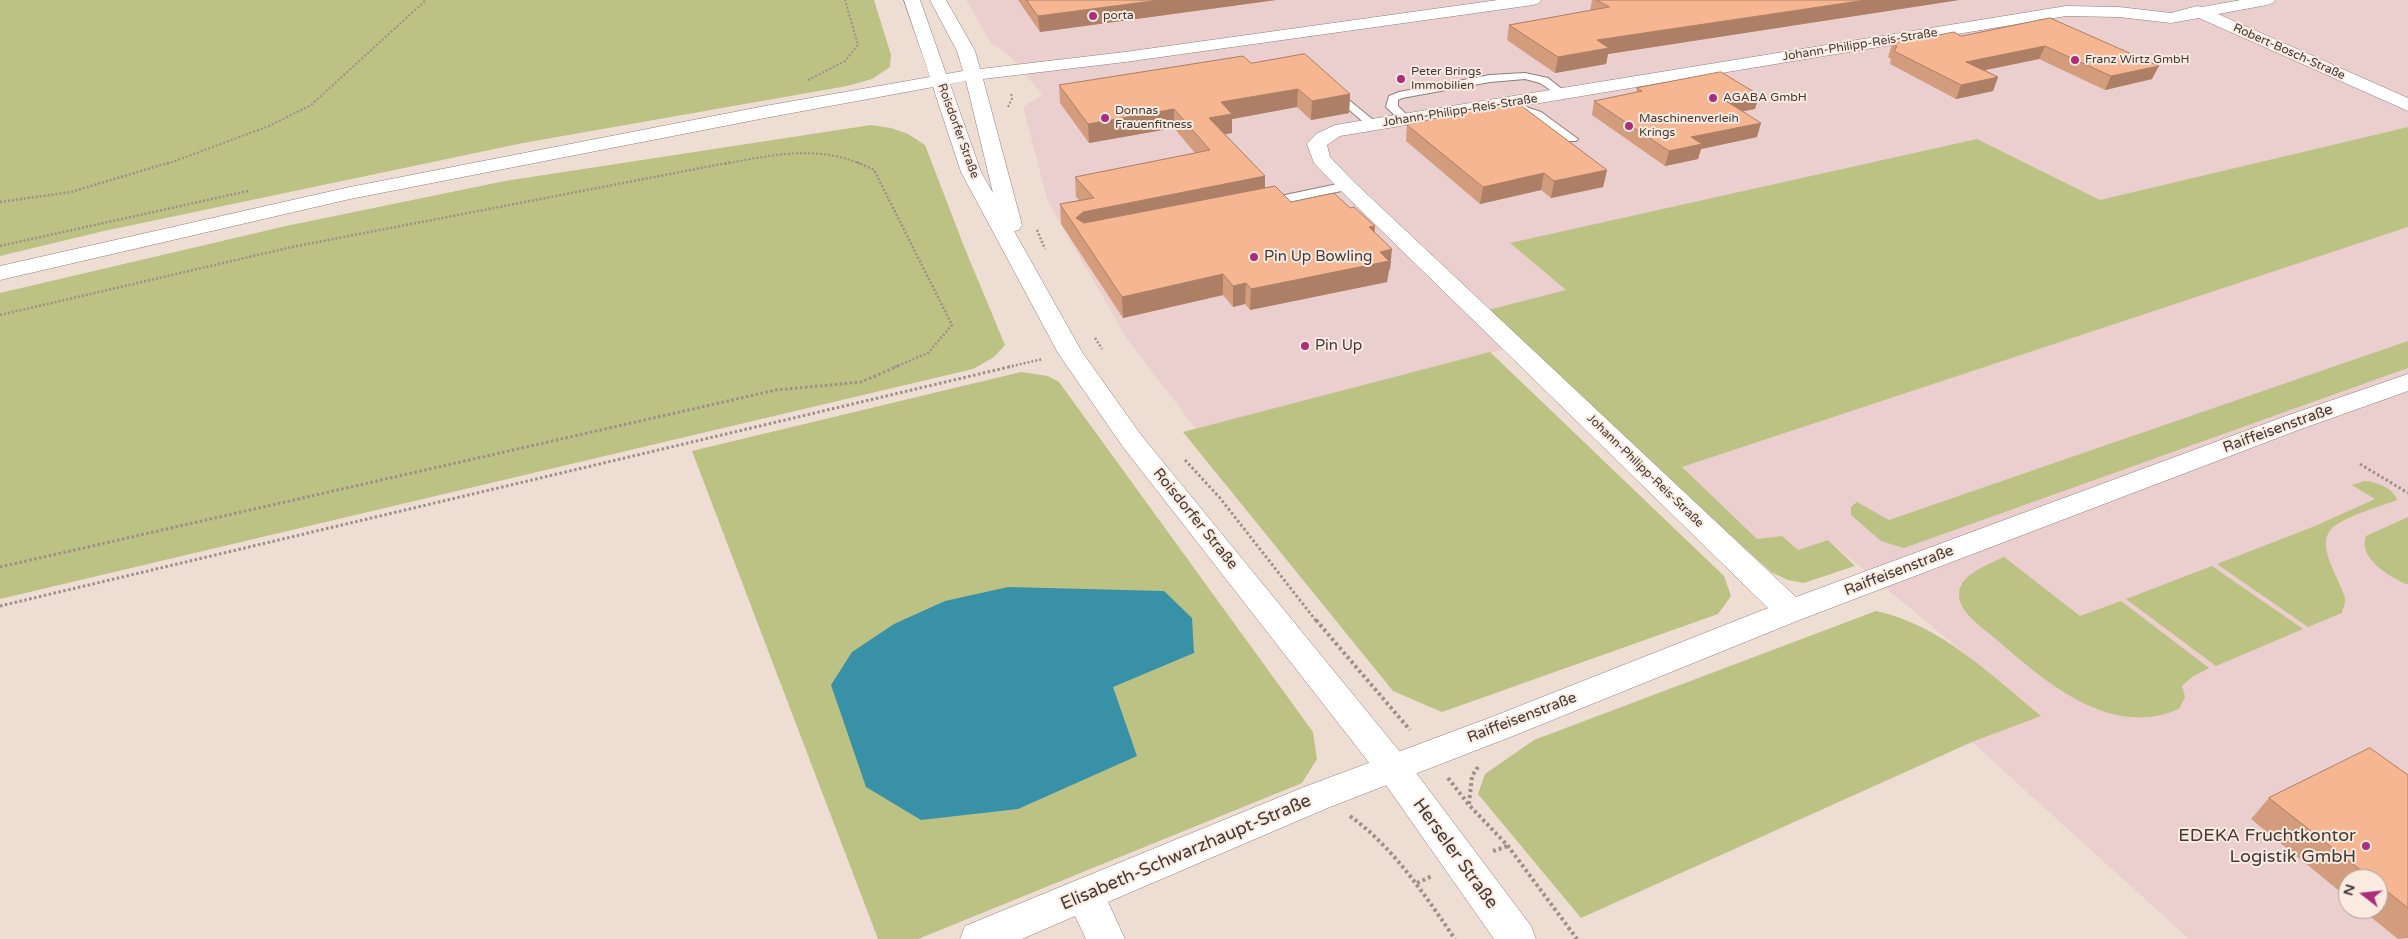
<!DOCTYPE html>
<html>
<head>
<meta charset="utf-8">
<style>
  body { margin:0 }
  #map { position:relative; width:2408px; height:939px; overflow:hidden; background:#eeddd3; font-family:"Varela Round",sans-serif }
  canvas { display:block }
  .north { position:absolute; left:2338px; top:869px; width:50px; height:50px; box-sizing:border-box; background:#fbeae0; border:1px solid #b1a49c; border-radius:50%; rotate:286deg; font-size:14px; font-weight:700; line-height:20px; text-align:center; color:#413a37 }
  .north::after { content:''; display:block; margin:auto; width:18px; height:22px; background:#ac2d7b; clip-path:polygon(50% 0,100% 100%,50% 72%,0 100%) }
</style>
</head>
<body>
<div id="map">
<canvas width="2408" height="939"></canvas>
<div class="north">N</div>
</div>
<script>
const g = document.querySelector('canvas').getContext('2d');
g.lineJoin = 'round';
function fillPath(path, color) {
  g.fillStyle = color;
  g.fill(path, 'evenodd');
}
function strokePath(path, color, width, dash) {
  g.strokeStyle = color;
  g.lineWidth = width;
  g.lineCap = dash ? 'butt' : 'round';
  g.setLineDash(dash || []);
  g.stroke(path);
}
function write(font, color, halo, rows, align = 'center') {
  g.font = font + ' "Varela Round",sans-serif';
  g.lineWidth = 4;
  g.setLineDash([]);
  g.textBaseline = 'middle';
  g.strokeStyle = halo;
  g.fillStyle = color;
  for (const [text, x, y, turn = 0] of rows) {
    g.save();
    g.translate(x, y);
    g.rotate((+turn || 0) * Math.PI / 180);
    g.textAlign = isNaN(turn) ? turn : align;
    if (halo) g.strokeText(text, 0, 0);
    g.fillText(text, 0, 0);
    g.restore();
  }
}
const commercial = new Path2D(`
  M966 0H2408V127L2100 200 1977 139 1511 244 1567 290 1520 345 1196 429 1126 337 1048 202 1023 107 1042 95 1011 57 991 43Z
  M2408 227V939H2189L1972 742 2040 716 1828 540 1798 550 1782 536 1757 539 1681 467ZM2348 879H2378V909H2348Z`);
const green = new Path2D(`
  M0 0H874L891 55 890 67 872 79 847 86 523 143 104 231 0 256Z
  M871 125 891 128 908 134 925 145 965 249 1005 345 994 357 973 369 0 599V293L286 226 505 181Z
  M2408 127V227L1682 467 1757 539 1782 536 1798 550 1828 540 1855 566 1804 583 1788 580 1771 572 1484 311 1566 290 1510 243 1977 139 2100 200Z
  M2408 341V368L1904 548 1881 541 1851 515V507L1857 502 1889 520Z
  M1490 352 1724 576 1731 596 1718 614 1442 712 1393 691 1183 432Z
  M1021 372 1048 376 1059 382 1313 732 1317 759 1302 783 918 939H878L692 451Z
  M2365 481C2376 482 2394 488 2397 500 2379 507 2352 514 2336 525 2311 541 2340 578 2345 598 2346 602 2343 608 2342 613L2308 627 2217 564 2315 526 2375 499 2352 485Z
  M2408 517V584H2406C2388 576 2358 558 2366 536Z
  M2004 557 2080 616 2121 601 2209 668 2192 677 2182 686 2185 697 2179 709C2109 739 2046 682 1997 640 1984 629 1958 612 1959 594 1959 574 1990 564 2004 557Z
  M2212 566 2303 629 2216 666 2126 599Z
  M1876 611C1941 625 1991 675 2041 716L1972 742 1581 918 1478 794 1485 774 1534 740Z`);
const water = new Path2D(`
  M1008 587 1164 591 1192 618 1194 653 1113 687 1137 756 1018 809 921 820 866 787 831 685 852 652 894 624 945 601Z`);
const pathFar3 = new Path2D(`
  M808 80 845 61 858 45 845 0
  M1008 107 1012 99 1011 92
  M167 164 269 126 311 105 426 0
  M725 164C769 155 818 145 860 164`);
const pathFar2 = new Path2D(`
  M857 162 874 170 952 325 928 353 895 367
  M0 202 71 192 171 162
  M1037 230 1045 249
  M0 246 248 191
  M0 315 292 247 732 162
  M1095 338 1102 349
  M1008 367 1043 359`);
const pathFar1 = new Path2D(`
  M1185 460 1220 498 1317 622
  M2360 464 2408 493
  M0 567 776 390 861 382 898 366
  M0 606 1013 366`);
const path = new Path2D(`
  M1316 620 1410 730
  M1448 778 1469 805 1508 846 1577 939
  M1469 804 1472 776 1478 767
  M1350 816C1394 848 1424 894 1455 939
  M1493 851 1508 846
  M1417 883 1432 876`);
const lane = new Path2D(`
  M1525 73 1548 78 1568 94 1563 97 1559 96 1540 83 1525 79 1490 82 1402 98 1398 100V106L1412 120 1406 123 1402 122 1386 107 1389 96 1399 92 1490 75Z
  M1333 87 1377 123V127H1369L1329 92V88Z
  M1515 99 1529 108 1541 112 1578 139 1576 141H1568L1533 116 1521 112 1510 102Z
  M1347 182 1351 183 1353 186 1351 189 1266 207 1260 203 1266 199Z`);
const street = new Path2D(`
  M2241 0H2275L2273 3 2267 5 2218 14 2408 98V111L2199 18 2171 23 2119 17 2066 16 1340 136 1327 145 1330 157 1354 182 1796 597 2283 417 2408 374V391L2301 429 1802 619 1513 736 1330 807 1108 902 1125 939H1086L1075 916 1022 939H960L965 926 1304 787 1489 718 1768 608 1340 190 1314 163 1307 144 1316 134 1335 125 2066 6 2119 7 2171 13 2197 6 2202 7Z`);
const secondary = new Path2D(`
  M904 0H920L946 74 963 71 957 51 930 0H946L975 51 980 69 1125 52 1498 0H1541L1539 3 1533 5 1125 62 983 79 1022 225 1019 230 1014 231 1082 352 1141 435 1405 758 1531 926 1536 939H1494L1381 778 1123 447 1058 353 961 172 933 87 765 118 350 199 0 280V266L350 187 765 106 930 77ZM966 81 993 193 981 172 950 84Z`);
const wall = new Path2D(`
  M1018 0H1276L1040 32Z
  M1592 0H1959L1608 54 1606 64 1555 73 1507 40 1509 25 1590 11Z
  M2050 18 2152 79 2105 90 2039 59 1985 70 1998 77 1993 91 1956 99 1890 64 1891 59 1888 57 1892 44 1961 36Z
  M1251 63 1350 94 1349 113 1311 120 1297 107 1232 119V133L1225 134 1265 176V188L1291 202 1374 232 1390 270H1389L1387 282 1250 310 1245 304 1233 307 1223 295 1123 318 1061 224 1060 204 1079 200 1076 197 1075 177 1195 153 1174 128 1089 143 1060 103 1059 85Z
  M1637 88 1759 95 1755 109 1742 111 1757 137 1701 149 1698 159 1665 166 1592 115 1594 101 1636 93Z
  M1407 125 1607 170 1603 187 1551 198 1541 190 1480 204 1406 141Z
  M2408 775V938L2398 939 2361 909H2378V879H2348V898L2251 819 2269 798Z`);
const shadedWall = new Path2D(`
  M1160 0H1276L1040 32 1038 16Z
  M1866 0H1959L1608 54 1606 64 1555 73 1558 57 1597 40Z
  M2045 46 2039 59 1961 75 1966 62Z
  M2159 66 2152 79 2105 90 2111 76Z
  M1998 77 1993 91 1956 99 1961 85Z
  M1298 89 1297 107 1232 119V133L1209 137V118L1221 102Z
  M1350 94 1349 113 1311 120 1312 101Z
  M1759 95 1755 109 1722 115 1726 101Z
  M1174 109V128L1089 143 1088 124Z
  M1761 123 1757 137 1701 149 1698 159 1665 166 1669 151 1691 137Z
  M1607 170 1603 187 1551 198 1554 181Z
  M1544 173 1541 190 1480 204 1483 187Z
  M1265 176V196L1077 229 1076 218 1083 212Z
  M1375 226 1373 247 1369 227Z
  M1392 249 1390 270H1389L1387 282 1250 310 1251 289Z
  M1223 274V295L1123 318 1122 297Z
  M1246 283 1245 304 1233 307V286Z`);
const building = new Path2D(`
  M1027 0H1160L1038 16Z
  M1597 0H1866L1597 40 1609 48 1558 57 1509 25 1609 7Z
  M2050 18 2159 66 2111 76 2045 46 1966 62 1998 77 1961 85 1894 51 1897 46 1892 44 1898 43 1905 32 1919 39 1954 32 1961 36Z
  M1305 54 1350 94 1312 101 1298 89 1221 102 1232 114 1209 118 1265 176 1083 212 1076 218 1084 223 1275 186 1291 202 1334 193 1350 208 1354 207 1375 226 1369 227 1392 249 1380 252 1389 261 1251 289 1246 283 1233 286 1223 274 1122 297 1060 204 1094 198 1075 177 1210 150 1174 109 1088 124 1059 85 1243 56 1251 63Z
  M1721 72 1759 95 1726 101 1761 123 1691 137 1702 144 1669 151 1594 101 1642 91 1637 88Z
  M1515 101 1607 170 1554 181 1544 173 1483 187 1407 125Z
  M2370 748 2408 775V908L2378 884V879H2372L2269 798Z`);
const markers = [
  [1093,16,5,"#ac2d7b"],
  [2075,60,5,"#ac2d7b"],
  [1401,79,5,"#ac2d7b"],
  [1713,98,5,"#ac2d7b"],
  [1105,118,5,"#ac2d7b"],
  [1629,126,5,"#ac2d7b"],
  [1254,257,5,"#ac2d7b"],
  [1305,346,5,"#ac2d7b"],
  [2366,846,5,"#ac2d7b"]
];
const farPoinames = [
  ["porta",1103,16],
  ["Franz Wirtz GmbH",2085,60],
  ["Peter Brings",1411,72],
  ["Immobilien",1411,86],
  ["AGABA GmbH",1723,98],
  ["Donnas",1115,111],
  ["Frauenfitness",1115,125],
  ["Maschinenverleih",1639,119],
  ["Krings",1639,133]
];
const farStreetnames = [
  ["Johann-Philipp-Reis-Straße",1860,45,-9],
  ["Robert-Bosch-Straße",2289,52,24],
  ["Johann-Philipp-Reis-Straße",1460,111,-9],
  ["Roisdorfer Straße",958,131,70],
  ["Johann-Philipp-Reis-Straße",1645,471,44]
];
const poiNames = [
  ["Pin Up Bowling",1264,257],
  ["Pin Up",1315,346]
];
const streetNames = [
  ["Raiffeisenstraße",2278,429,-20],
  ["Roisdorfer Straße",1195,519,51],
  ["Raiffeisenstraße",1899,571,-21],
  ["Raiffeisenstraße",1522,718,-21]
];
const nearPoinames = [
  ["EDEKA Fruchtkontor",2356,836],
  ["Logistik GmbH",2356,857]
];
const nearStreetnames = [
  ["Elisabeth-Schwarzhaupt-Straße",1186,853,-23],
  ["Herseler Straße",1455,854,54]
];
fillPath(commercial, '#eacfce');
fillPath(green, '#bbc284');
fillPath(water, '#3991a8');
strokePath(lane, '#8f7f77', 2);
strokePath(street, '#8f7f77', 1);
strokePath(secondary, '#8f7f77', 1);
strokePath(pathFar3, '#9d908a', 2, [2, 2]);
strokePath(pathFar2, '#9d908a', 2.5, [2, 2]);
strokePath(pathFar1, '#9d908a', 3, [2.5, 2.5]);
strokePath(path, '#9d908a', 4, [3, 3]);
fillPath(lane, '#fff');
fillPath(street, '#fff');
fillPath(secondary, '#fff');
fillPath(wall, '#d39d7d');
fillPath(shadedWall, '#ac7f66');
fillPath(building, '#f5b691');
strokePath(building, '#ac7f66', 1);
for (const [x, y, r, color] of markers) {
  const dot = new Path2D();
  dot.arc(x, y, r, 0, 2 * Math.PI);
  g.fillStyle = color;
  g.fill(dot);
  strokePath(dot, '#fbeae0', 2);
}
write('12px', '#413a37', '#fbeae0', farPoinames, 'left');
write('12px', '#413a37', '#fbeae0', farStreetnames);
write('15px', '#413a37', '#fbeae0', poiNames, 'left');
write('15px', '#413a37', '#fbeae0', streetNames);
write('18px', '#413a37', '#fbeae0', nearPoinames, 'right');
write('18px', '#413a37', '#fbeae0', nearStreetnames);
</script>
</body>
</html>
